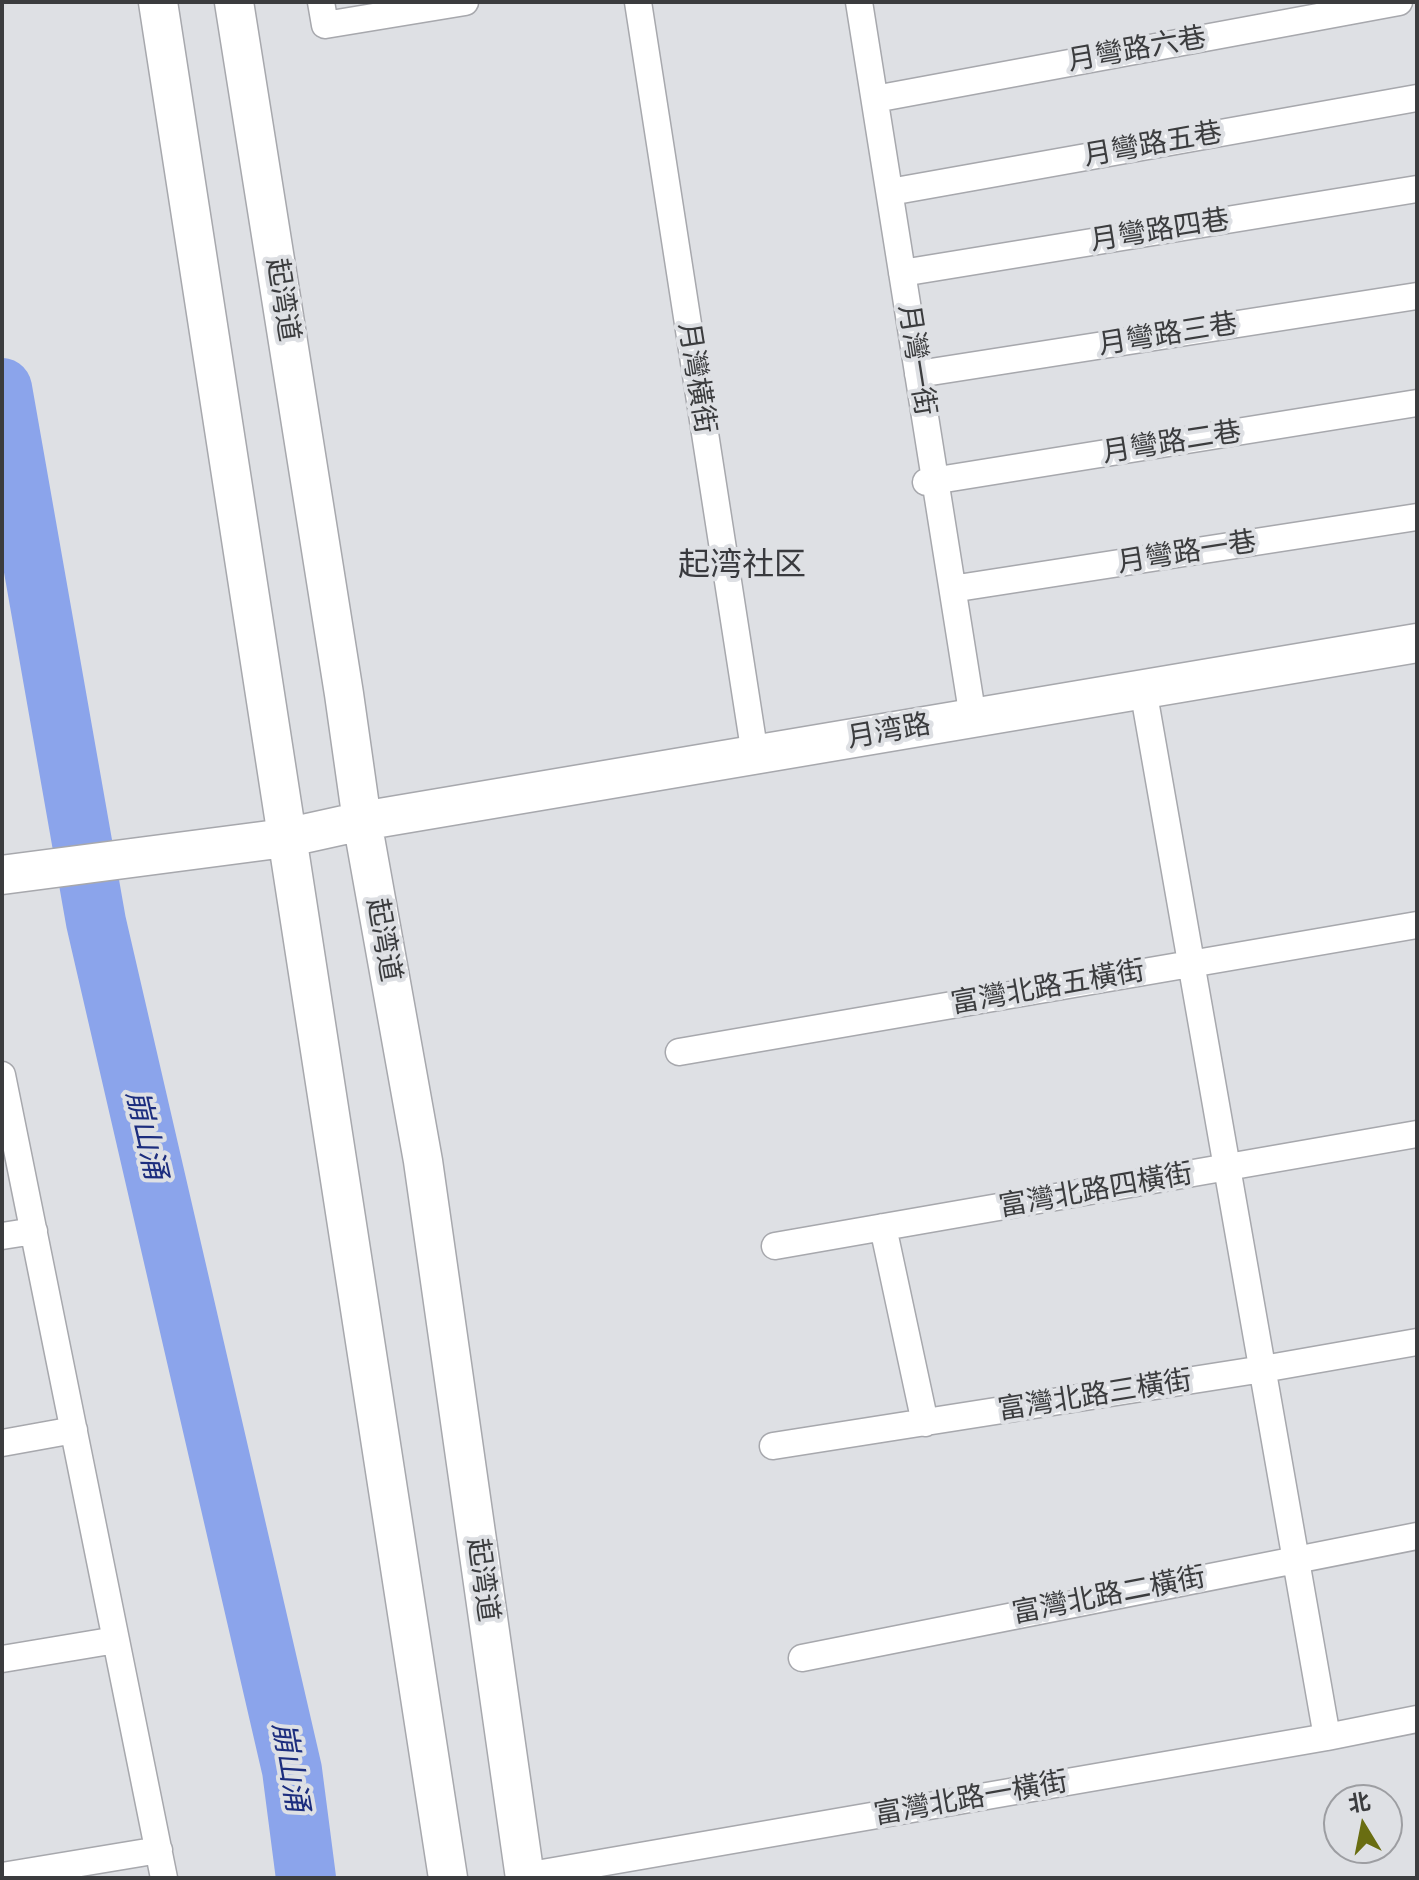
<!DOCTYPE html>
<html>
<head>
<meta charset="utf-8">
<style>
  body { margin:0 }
  #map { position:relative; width:1419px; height:1880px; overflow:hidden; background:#dee0e4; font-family:Manrope,"Noto Sans SC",sans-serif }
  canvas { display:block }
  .frame { position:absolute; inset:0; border:4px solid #3b3c3e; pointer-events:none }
  .north { position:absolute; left:1323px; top:1784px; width:80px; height:80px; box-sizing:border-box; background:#dee0e4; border:2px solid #9d9ea2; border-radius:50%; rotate:350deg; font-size:22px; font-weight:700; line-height:32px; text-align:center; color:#3b3c3e }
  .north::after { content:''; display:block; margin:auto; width:28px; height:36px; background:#696d11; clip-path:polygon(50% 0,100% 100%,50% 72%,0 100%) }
</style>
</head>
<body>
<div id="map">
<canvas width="1419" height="1880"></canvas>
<div class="frame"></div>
<div class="north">北</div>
</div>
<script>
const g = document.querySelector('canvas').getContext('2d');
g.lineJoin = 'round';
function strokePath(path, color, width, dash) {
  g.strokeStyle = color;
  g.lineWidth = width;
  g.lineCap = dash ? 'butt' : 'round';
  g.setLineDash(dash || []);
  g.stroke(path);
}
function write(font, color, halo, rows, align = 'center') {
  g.font = font + ' Manrope,"Noto Sans SC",sans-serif';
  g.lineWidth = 8;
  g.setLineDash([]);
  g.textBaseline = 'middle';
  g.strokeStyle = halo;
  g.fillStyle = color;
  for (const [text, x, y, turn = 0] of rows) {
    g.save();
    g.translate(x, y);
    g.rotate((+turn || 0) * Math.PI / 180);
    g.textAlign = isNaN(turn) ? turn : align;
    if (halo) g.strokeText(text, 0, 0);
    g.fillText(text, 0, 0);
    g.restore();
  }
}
const river = new Path2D(`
  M2 388 96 922 292 1770 306 1878`);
const street = new Path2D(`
  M321 2 325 25 465 2
  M638 2 755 755
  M859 2 973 718
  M875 99 1399 2
  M890 192 1417 98
  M902 273 1417 189
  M918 374 1417 296
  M926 482 1417 403
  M958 588 1417 517
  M1143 689 1327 1737
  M679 1052 1417 925
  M2 1075 164 1878
  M883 1227 925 1423
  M2 1236 34 1231
  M775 1246 1417 1134
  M2 1443 74 1430
  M773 1446 1263 1369 1417 1342
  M802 1658 1417 1536
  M2 1659 116 1640
  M2 1876 159 1850
  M525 1876 1327 1737 1417 1719`);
const secondary = new Path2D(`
  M158 2 448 1878
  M234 2 344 694 362 821 423 1161 525 1878
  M2 875 285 838 362 821 1417 643`);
const streetNames = [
  ["月彎路六巷",1137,50,-10],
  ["月彎路五巷",1153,145,-10],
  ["月彎路四巷",1160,231,-9],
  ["起湾道",282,300,81],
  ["月彎路三巷",1168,335,-9],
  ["月灣一街",916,360,81],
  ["月灣橫街",696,378,81],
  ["月彎路二巷",1172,443,-9],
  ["月彎路一巷",1187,553,-9],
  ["月湾路",889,732,-10],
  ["起湾道",383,940,80],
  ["富灣北路五橫街",1048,988,-10],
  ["富灣北路四橫街",1096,1191,-10],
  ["富灣北路三橫街",1095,1396,-9],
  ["起湾道",482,1580,82],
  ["富灣北路二橫街",1109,1596,-11],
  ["富灣北路一橫街",971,1799,-10]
];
const waterNames = [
  ["崩山涌",145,1135,77],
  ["崩山涌",289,1767,80]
];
const quarterNames = [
  ["起湾社区",742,566]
];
strokePath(river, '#8ba4eb', 60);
strokePath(street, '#a7a8ad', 29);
strokePath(secondary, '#a7a8ad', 41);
strokePath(street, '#fff', 26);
strokePath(secondary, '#fff', 38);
write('28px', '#3b3c3e', '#dee0e4', streetNames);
write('italic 30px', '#1c2d7e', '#dee0e4', waterNames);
write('32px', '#393a3e', '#dee0e4', quarterNames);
</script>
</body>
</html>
